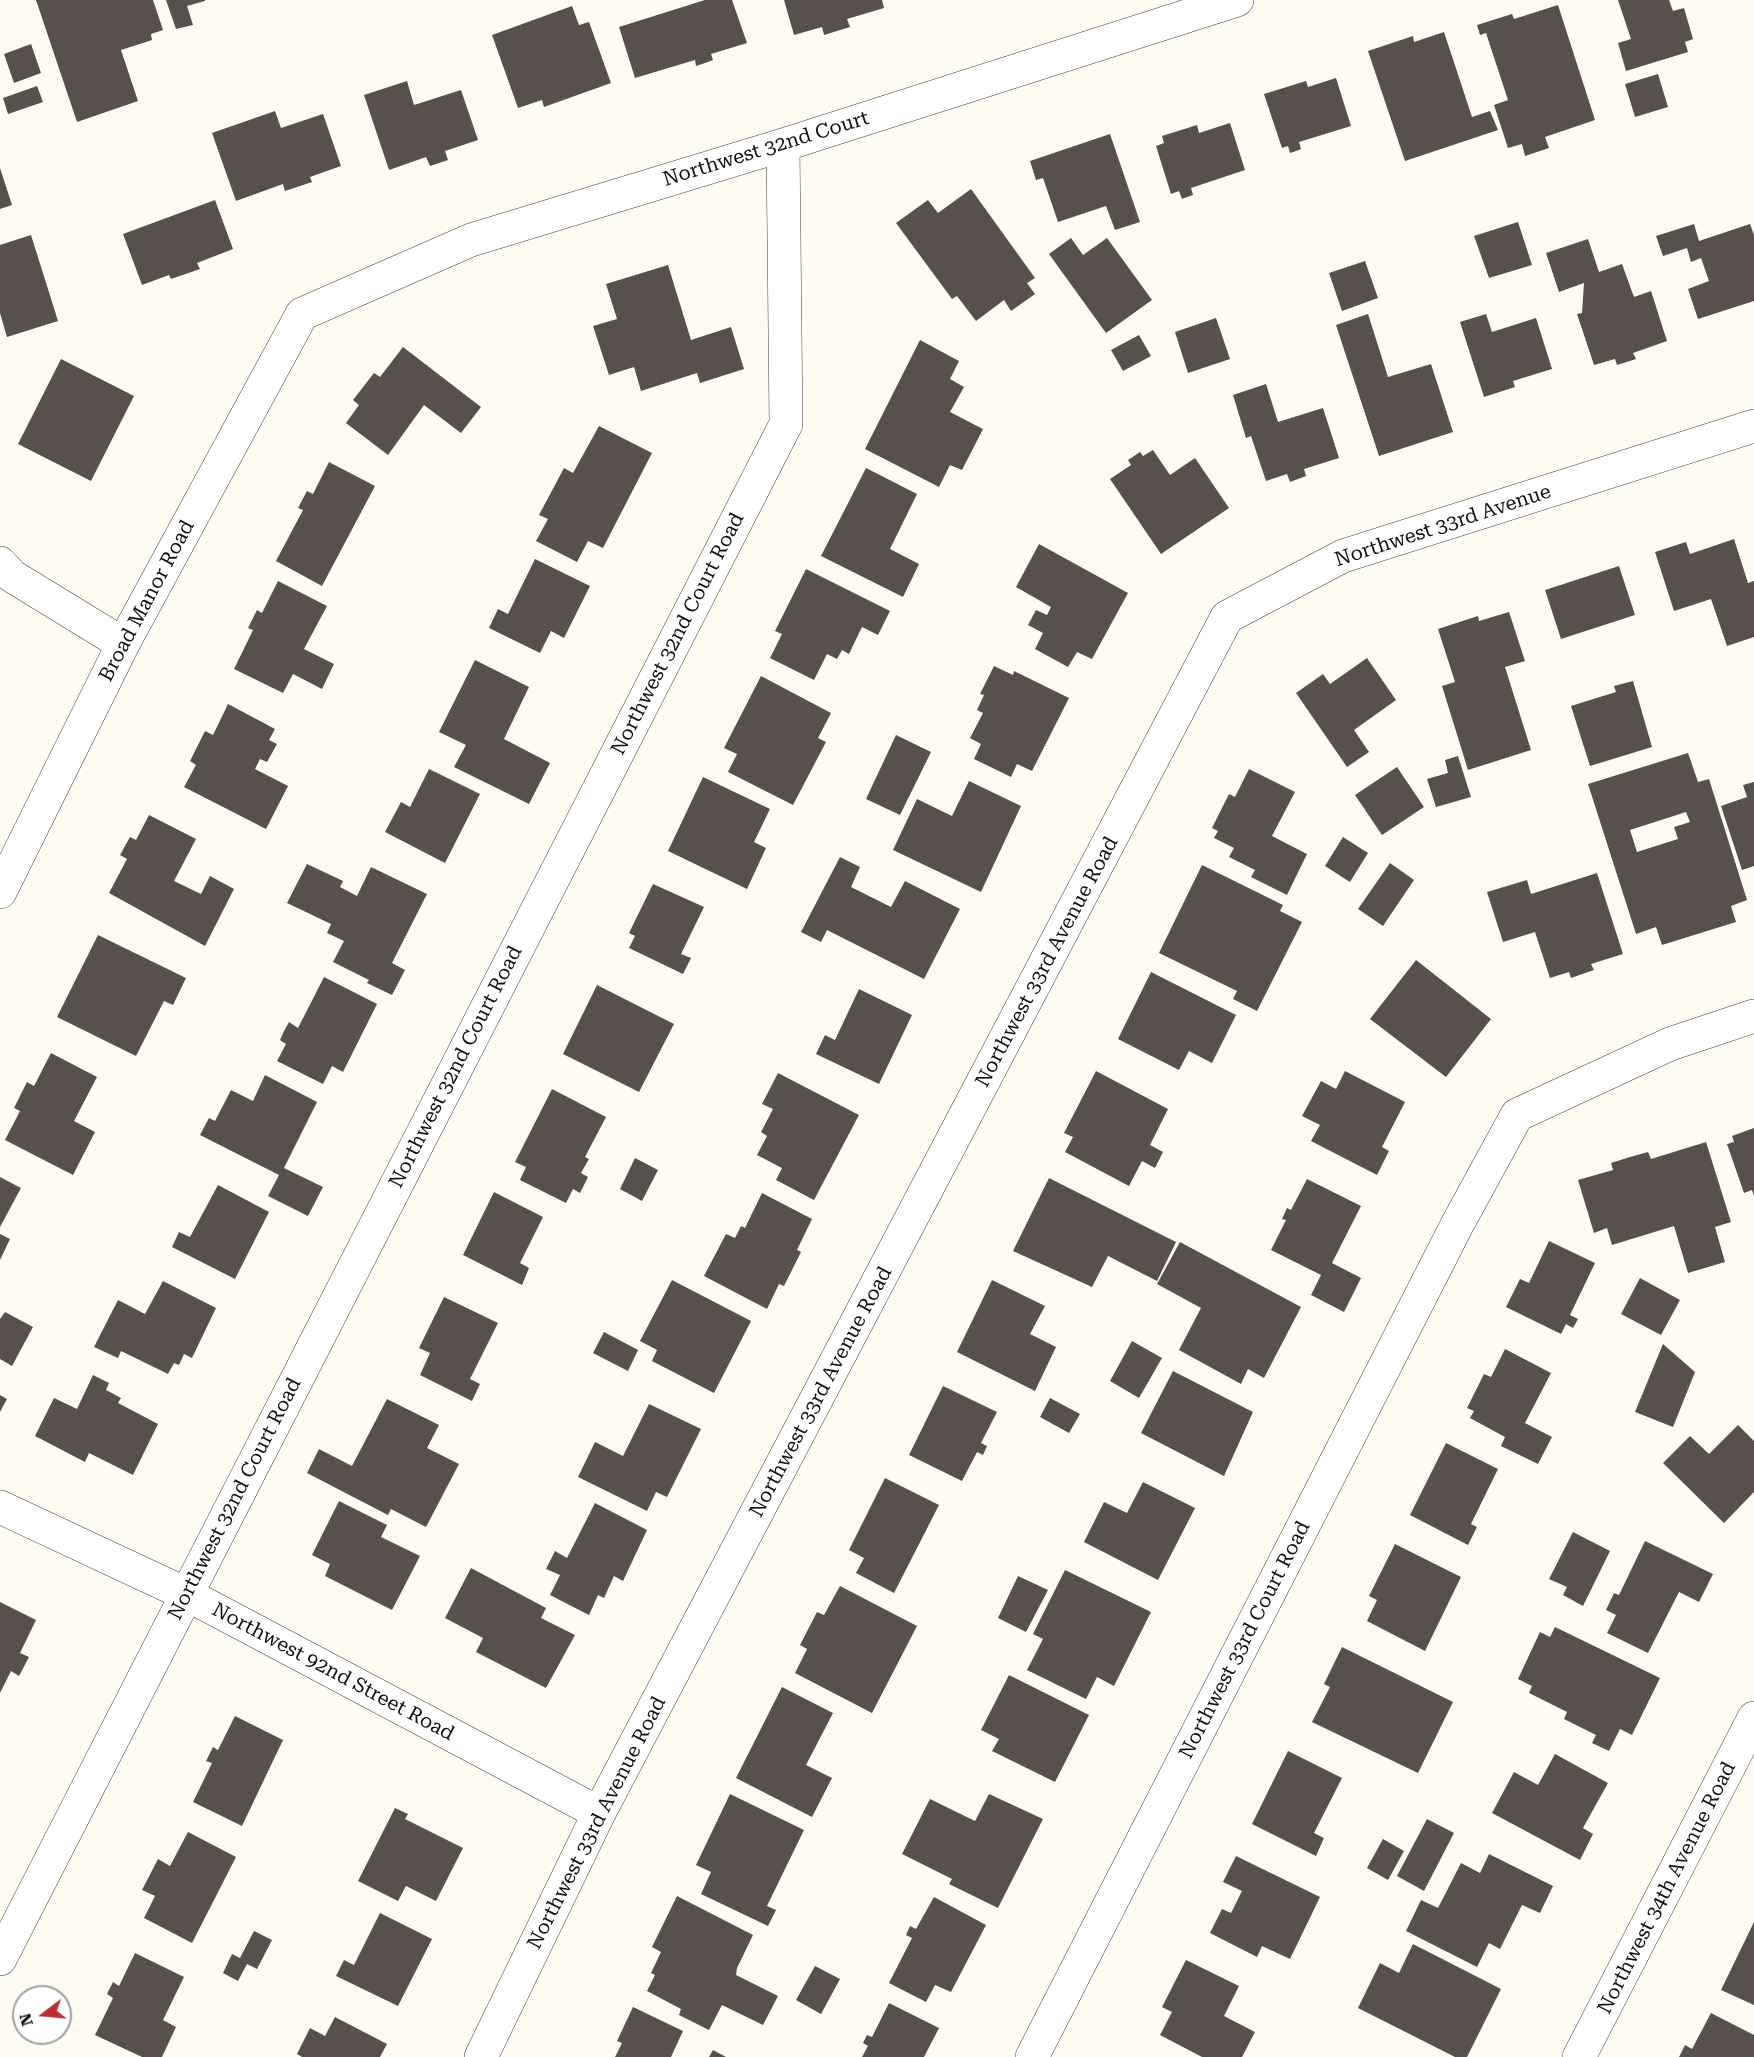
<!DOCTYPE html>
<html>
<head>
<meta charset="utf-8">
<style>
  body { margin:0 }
  #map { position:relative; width:1754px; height:2057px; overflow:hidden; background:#fefcf1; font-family:"Roboto Serif",serif }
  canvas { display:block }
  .north { position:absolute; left:12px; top:1985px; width:60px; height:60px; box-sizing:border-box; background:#fff; border:2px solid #9f9f9f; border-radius:50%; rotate:254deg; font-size:16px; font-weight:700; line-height:24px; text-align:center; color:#0f0f0f }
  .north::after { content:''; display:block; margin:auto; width:21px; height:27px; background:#b72e36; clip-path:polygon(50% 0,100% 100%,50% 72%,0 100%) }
</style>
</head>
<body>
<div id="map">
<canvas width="1754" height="2057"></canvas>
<div class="north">N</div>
</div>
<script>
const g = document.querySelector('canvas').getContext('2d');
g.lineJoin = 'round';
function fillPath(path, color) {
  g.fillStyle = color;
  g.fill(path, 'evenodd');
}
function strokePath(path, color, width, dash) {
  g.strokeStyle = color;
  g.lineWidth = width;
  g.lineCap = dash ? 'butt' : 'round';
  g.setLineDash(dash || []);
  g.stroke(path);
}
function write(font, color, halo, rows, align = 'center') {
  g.font = font + ' "Roboto Serif",serif';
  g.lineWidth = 6;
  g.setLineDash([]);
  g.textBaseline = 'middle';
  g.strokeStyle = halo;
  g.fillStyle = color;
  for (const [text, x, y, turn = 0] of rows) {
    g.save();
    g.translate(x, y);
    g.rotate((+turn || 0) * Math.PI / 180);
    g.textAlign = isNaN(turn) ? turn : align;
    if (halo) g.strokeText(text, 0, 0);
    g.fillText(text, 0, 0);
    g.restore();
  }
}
const building = new Path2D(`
  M36 0H153L163 30 151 34 152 40 121 50 138 101 77 122Z
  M166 0H205V1L187 6 193 25 176 29Z
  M705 0H732L747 43 711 54 713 60 705 63 696 66 695 60 635 78 619 27Z
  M784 0H882L884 8 847 19 850 27 824 35 822 27 794 35Z
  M1618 0H1669L1673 11 1684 8 1693 39 1685 42 1688 52 1626 71 1618 43 1631 39Z
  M1558 5 1595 120 1545 137 1549 148 1525 156 1522 144 1508 148 1494 105 1508 100 1486 33 1480 35 1477 25 1512 14 1514 19Z
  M572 6 579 25 589 22 611 83 544 107 542 100 518 108 492 35Z
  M1444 32 1472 117 1490 111 1498 130 1405 161 1368 51 1413 36 1414 42Z
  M31 44 41 73 14 83 4 54Z
  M1658 74 1668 107 1635 117 1625 84Z
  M1336 78 1351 126 1299 142 1301 149 1296 151 1290 153 1288 146 1282 148 1264 94 1306 81 1308 87Z
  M407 81 414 105 461 90 478 140 445 151 448 160 430 166 426 157 389 170 364 95Z
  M37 86 43 102 8 114 3 98Z
  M275 111 281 128 323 114 341 166 310 177 312 182 285 191 283 184 236 201 212 133Z
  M1230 123 1245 170 1191 188 1193 195 1187 197 1182 199 1179 191 1171 194 1156 146 1164 143 1162 136 1197 125 1199 133Z
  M1110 134 1140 222 1115 230 1106 206 1058 222 1043 178 1036 180 1030 161Z
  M0 168 12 205 0 209Z
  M971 189 1035 278 1027 283 1035 294 1011 311 1004 300 976 321 957 296 952 299 896 223 928 200 938 213Z
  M215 200 233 249 197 263 200 269 171 279 169 275 142 285 123 234Z
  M1518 222 1532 265 1489 278 1474 236Z
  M1694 224 1699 241 1750 224 1754 235V301L1698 319 1688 289 1709 281 1701 258 1691 262 1687 248 1663 256 1656 236Z
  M31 235 58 321 7 337 0 313V245Z
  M1071 238 1083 255 1107 238 1152 300 1106 333 1049 254Z
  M1588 239 1599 272 1622 264 1634 297 1651 291 1667 341 1633 353 1636 359 1617 365 1615 359 1594 365 1577 314 1582 313 1584 283 1559 292 1546 253Z
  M1365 261 1378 298 1342 311 1329 273Z
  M668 265 691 340 731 327 744 369 700 383 697 373 641 391 634 367 609 375 593 326 617 319 606 284Z
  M1368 314 1388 377 1431 364 1453 432 1379 456 1336 325Z
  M1486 314 1492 332 1536 318 1552 369 1513 381 1515 387 1484 397 1460 322Z
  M1216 318 1230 359 1188 373 1175 332Z
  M1139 335 1151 356 1123 371 1111 350Z
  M920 340 959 361 950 379 964 387 950 412 983 429 962 470 950 465 939 487 865 449Z
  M403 347 481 407 461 433 424 405 388 455 346 423 359 405 353 400 374 373 380 377Z
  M61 359 134 396 91 481 18 444Z
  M1266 384 1278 422 1323 408 1339 458 1304 469 1306 476 1290 482 1287 474 1266 481 1251 436 1246 438 1233 395Z
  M599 426 652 453 603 548 588 541 577 562 536 541 548 519 539 515 564 468 573 473Z
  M1153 450 1170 475 1195 458 1229 508 1161 554 1110 479 1131 465 1128 460 1140 452 1143 456Z
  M329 462 375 486 322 586 276 561 303 510 298 508 307 491 313 494Z
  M866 468 917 494 890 549 919 564 903 597 821 556Z
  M1734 539 1748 583 1754 581V637L1727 646 1711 599 1674 611 1655 552 1686 542 1690 554Z
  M1039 544 1128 593 1092 659 1077 652 1068 667 1035 649 1043 633 1028 625 1036 610 1047 615 1051 607 1016 587Z
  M535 559 590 586 564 638 551 631 540 653 489 628 498 609 508 614Z
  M1619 566 1635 615 1561 639 1545 590Z
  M806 569 890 611 878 635 862 627 849 654 842 650 837 659 827 654 814 680 770 658 782 634 775 631Z
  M278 581 327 606 304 649 334 664 322 689 293 674 283 693 234 669 253 630 248 628 257 610 262 613Z
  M1509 612 1525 661 1505 667 1531 750 1468 770 1442 686 1455 682 1438 629 1478 616 1479 621Z
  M1367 658 1396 700 1354 730 1369 752 1347 767 1296 693 1323 674 1330 684Z
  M475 660 529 687 504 739 550 763 529 804 454 767 466 745 439 732Z
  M994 666 1013 675 1014 671 1069 698 1032 771 1017 764 1011 777 974 759 981 744 970 738 983 713 977 710 984 695 980 694Z
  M761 676 831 713 818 738 826 742 793 805 728 772 737 754 724 748Z
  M1633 681 1652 747 1590 766 1571 706 1616 692 1614 686Z
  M228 704 275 729 269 740 277 744 267 762 260 759 255 769 288 786 266 829 184 787 196 765 190 761 205 731 213 735Z
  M896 735 931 752 900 815 866 799Z
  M1688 753 1698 782 1709 779 1747 900 1731 906 1736 922 1662 945 1656 927 1636 934 1588 784ZM1686 812 1690 822 1674 827 1678 839 1637 852 1630 830Z
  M1458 756 1471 797 1436 807 1427 779 1448 773 1445 760Z
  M1397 767 1424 807 1382 835 1355 795Z
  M429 769 480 794 445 863 385 832 401 802 410 807Z
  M1249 769 1295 792 1272 836 1307 854 1287 895 1251 877 1255 870 1229 857 1234 848 1214 838 1218 831 1212 828 1229 794 1235 797Z
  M703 777 770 809 754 842 766 848 747 889 668 851Z
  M969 781 1021 806 981 892 893 850 917 799 952 816Z
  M1754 782V866L1742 870 1721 806 1747 797 1743 785Z
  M149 815 196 839 174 881 201 894 210 876 234 889 205 946 109 893 127 859 120 855 130 837 136 840Z
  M1343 837 1368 853 1350 882 1325 866Z
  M840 857 860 867 851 887 891 907 905 881 960 909 924 979 827 930 821 942 801 932Z
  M1390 863 1414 880 1383 926 1358 909Z
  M307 864 343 881 340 887 357 896 371 867 427 894 392 963 405 970 392 995 367 983 369 980 333 962 344 941 327 933 331 924 287 903Z
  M1202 865 1283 905 1280 911 1302 922 1257 1011 1233 999 1237 991 1159 953Z
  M1597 873 1623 954 1591 964 1594 970 1571 978 1569 972 1550 978 1535 932 1503 942 1487 892 1527 880 1531 894Z
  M653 884 704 907 681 954 691 958 683 974 629 948 635 936 629 933Z
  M98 935 186 978 173 1005 164 1001 136 1056 57 1017Z
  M1416 960 1491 1019 1446 1077 1370 1019Z
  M1151 972 1236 1015 1212 1063 1189 1051 1179 1070 1118 1039Z
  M324 977 377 1004 343 1072 332 1066 323 1084 277 1061 286 1044 280 1040 284 1031 289 1022 298 1028Z
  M597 985 674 1024 639 1092 563 1054Z
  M859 989 912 1015 879 1084 816 1054 825 1035 835 1040Z
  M51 1053 97 1077 74 1121 95 1132 73 1175 5 1140 20 1111 14 1108 27 1082 34 1086Z
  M1096 1071 1168 1109 1150 1145 1163 1152 1155 1168 1142 1161 1129 1186 1065 1152 1073 1137 1064 1133Z
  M1345 1071 1405 1102 1382 1147 1389 1151 1377 1175 1311 1141 1320 1125 1302 1116 1321 1081 1336 1089Z
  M778 1073 859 1115 814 1200 776 1180 782 1168 757 1155 767 1136 761 1132 773 1109 762 1104Z
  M265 1075 317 1102 284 1168 323 1187 308 1216 268 1196 279 1175 200 1135 209 1118 215 1121 231 1090 253 1101Z
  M552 1089 606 1117 585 1157 589 1159 581 1173 588 1177 580 1193 573 1189 566 1203 520 1180 526 1167 515 1162Z
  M1754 1128V1196L1752 1190 1744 1193 1727 1144 1734 1142 1732 1136Z
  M1706 1142 1731 1222 1715 1227 1725 1262 1688 1273 1674 1226 1612 1245 1607 1228 1594 1233 1578 1180 1613 1170 1611 1163 1630 1157 1648 1152 1651 1159Z
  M635 1158 658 1170 642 1201 620 1189Z
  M0 1177 21 1188 0 1227Z
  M1049 1178 1176 1242 1157 1281 1108 1256 1092 1287 1013 1251Z
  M1307 1179 1361 1206 1332 1263 1361 1278 1344 1312 1311 1295 1321 1275 1271 1250 1286 1220 1282 1219 1287 1208 1291 1210Z
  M218 1185 269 1212 235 1279 172 1247 179 1232 190 1237Z
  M494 1192 543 1217 520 1263 529 1268 522 1285 463 1255Z
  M762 1193 812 1219 797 1250 801 1252 784 1286 779 1284 767 1309 704 1276 726 1234 735 1238 741 1226 745 1228Z
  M0 1234 10 1239 0 1260Z
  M1549 1241 1595 1263 1570 1315 1578 1319 1573 1328 1566 1324 1561 1334 1506 1307 1520 1279 1529 1283Z
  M1180 1242 1301 1307 1264 1378 1248 1369 1241 1384 1179 1350 1201 1308 1157 1284Z
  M1640 1278 1680 1300 1661 1335 1621 1314Z
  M672 1280 751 1321 714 1393 652 1361 657 1350 640 1341Z
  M992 1280 1045 1306 1030 1334 1056 1347 1035 1391 957 1352Z
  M163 1281 216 1308 192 1358 184 1354 179 1365 174 1363 168 1374 121 1351 118 1358 94 1347 118 1300 145 1314Z
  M444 1297 498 1323 470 1379 480 1384 472 1401 420 1375 430 1353 419 1348Z
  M5 1312 33 1327 12 1366 0 1359V1319Z
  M604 1332 638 1350 628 1371 593 1353Z
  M1132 1341 1162 1358 1139 1398 1110 1381Z
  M1663 1344 1695 1372 1673 1427 1635 1412Z
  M1505 1349 1551 1373 1525 1423 1552 1437 1538 1464 1501 1446 1505 1437 1470 1418 1474 1411 1467 1408 1484 1374 1491 1377Z
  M1173 1371 1253 1412 1224 1476 1141 1433Z
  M93 1375 109 1383 106 1390 121 1398 118 1403 158 1424 133 1475 89 1453 85 1462 35 1436 54 1398 77 1409Z
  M943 1386 997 1412 981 1443 987 1446 983 1455 977 1452 962 1481 909 1455Z
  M0 1395 7 1399 0 1412Z
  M1050 1398 1080 1414 1069 1433 1040 1417Z
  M387 1399 439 1425 427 1448 459 1464 426 1527 391 1509 388 1515 307 1473 319 1449 352 1466Z
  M649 1404 701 1429 667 1497 656 1492 647 1511 578 1477 595 1442 623 1456Z
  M1738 1425 1754 1441V1492L1724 1523 1663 1463 1690 1436 1709 1454Z
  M1446 1443 1498 1469 1471 1524 1477 1527 1468 1545 1410 1515Z
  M885 1478 939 1505 894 1593 856 1573 864 1558 849 1550Z
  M1143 1482 1195 1508 1158 1580 1084 1542 1104 1502 1127 1513Z
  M339 1501 387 1525 381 1537 420 1556 392 1610 325 1576 330 1564 312 1555Z
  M595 1503 647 1530 623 1581 614 1576 604 1598 598 1595 589 1615 550 1595 560 1575 546 1569 555 1551 567 1558Z
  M1573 1532 1610 1551 1583 1606 1563 1595 1567 1587 1549 1579Z
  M1645 1541 1713 1574 1699 1602 1679 1592 1648 1653 1607 1633 1616 1615 1606 1610 1614 1593 1619 1595Z
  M1395 1544 1461 1577 1425 1651 1367 1621 1377 1600 1369 1596Z
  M471 1568 546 1608 541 1618 575 1635 546 1688 476 1652 483 1638 445 1618Z
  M1065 1570 1151 1612 1114 1686 1097 1677 1086 1699 1027 1670 1043 1639 1033 1634Z
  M1018 1576 1048 1590 1026 1632 998 1618Z
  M840 1586 917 1626 872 1713 795 1673 807 1649 800 1645 817 1612 824 1615Z
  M0 1602 36 1620 20 1653 29 1657 19 1676 11 1671 0 1693Z
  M1555 1627 1660 1678 1632 1735 1620 1729 1609 1751 1592 1743 1596 1735 1564 1719 1567 1712 1529 1693 1532 1686 1518 1679 1540 1632 1550 1637Z
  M1342 1647 1453 1702 1418 1773 1312 1722 1330 1687 1324 1684Z
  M1009 1675 1089 1715 1055 1782 992 1751 999 1739 981 1730Z
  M782 1687 833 1713 806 1765 832 1778 812 1817 736 1778Z
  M235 1716 283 1740 242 1826 193 1802 212 1763 206 1761 213 1747 218 1750Z
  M1288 1751 1342 1778 1314 1833 1324 1838 1316 1856 1252 1824Z
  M1555 1754 1608 1783 1583 1828 1593 1834 1580 1860 1492 1813 1514 1772 1538 1785Z
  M730 1794 804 1830 767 1906 776 1910 768 1926 701 1894 711 1872 696 1865Z
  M989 1794 1043 1819 998 1908 949 1884 952 1879 902 1854 930 1799 975 1821Z
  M395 1808 408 1814 405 1819 463 1848 436 1901 406 1886 398 1901 358 1881Z
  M1427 1819 1454 1833 1424 1891 1397 1876Z
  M188 1832 236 1857 192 1943 144 1918 155 1896 142 1890 158 1859 170 1866Z
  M1383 1839 1404 1851 1388 1880 1367 1868Z
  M1489 1854 1553 1886 1540 1913 1522 1905 1500 1949 1489 1943 1477 1967 1406 1931 1421 1900 1438 1908 1461 1863 1480 1873Z
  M1236 1856 1320 1897 1290 1959 1262 1946 1257 1957 1210 1933 1222 1909 1231 1913 1242 1891 1223 1882Z
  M677 1896 753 1935 737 1968 736 1975 778 1996 763 2025 722 2005 709 2030 679 2015 681 2009 647 1991 655 1975 651 1973 661 1952 652 1947Z
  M934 1897 986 1925 951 1992 935 1985 926 2002 889 1983 912 1938 906 1935 910 1926 916 1929Z
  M380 1913 432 1939 398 2006 336 1976 344 1960 354 1965Z
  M1754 1922V2005L1721 1990Z
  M254 1931 272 1940 257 1969 247 1964 238 1981 223 1973 232 1954 240 1958Z
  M1413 1944 1501 1989 1467 2057H1455L1358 2008 1380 1963 1399 1973Z
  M135 1953 184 1977 163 2020 176 2027 162 2057H142L95 2035 113 1998 107 1994 113 1982 119 1986Z
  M1186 1960 1239 1986 1224 2016 1255 2032 1242 2057H1202L1160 2035 1172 2012 1162 2007Z
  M815 1966 840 1979 821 2014 796 2000Z
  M889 2003 939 2028 924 2057H862L868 2046 863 2043 867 2035 872 2037Z
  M633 2007 683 2031 671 2057H615L622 2043 617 2041Z
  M1711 2013 1754 2035V2057H1679L1685 2045 1692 2049Z
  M335 2017 387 2044 380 2057H302L297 2054 310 2028 325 2036Z
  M713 2050 726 2057H709Z`);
const street = new Path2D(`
  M0 563 12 576 123 644
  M0 892 123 644 302 314 471 240 783 145 1237 0
  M0 1507 186 1594 599 1813
  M0 1959 786 424 783 145
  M481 2057 599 1813 1227 617 1343 556 1754 426
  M1032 2057 1458 1223 1517 1115 1670 1044 1754 1016
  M1579 2057 1754 1718`);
const streetNames = [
  ["Northwest 32nd Court",766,149,-17],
  ["Northwest 33rd Avenue",1443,526,-18],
  ["Broad Manor Road",147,601,-62],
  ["Northwest 32nd Court Road",678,634,-63],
  ["Northwest 33rd Avenue Road",1047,962,-62],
  ["Northwest 32nd Court Road",456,1067,-63],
  ["Northwest 33rd Avenue Road",821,1392,-62],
  ["Northwest 32nd Court Road",235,1499,-63],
  ["Northwest 33rd Court Road",1245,1640,-63],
  ["Northwest 92nd Street Road",333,1672,28],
  ["Northwest 33rd Avenue Road",597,1823,-63],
  ["Northwest 34th Avenue Road",1667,1888,-63]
];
fillPath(building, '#57504c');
strokePath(street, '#424242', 34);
strokePath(street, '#fff', 33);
write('20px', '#0f0f0f', '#fff', streetNames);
</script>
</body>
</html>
